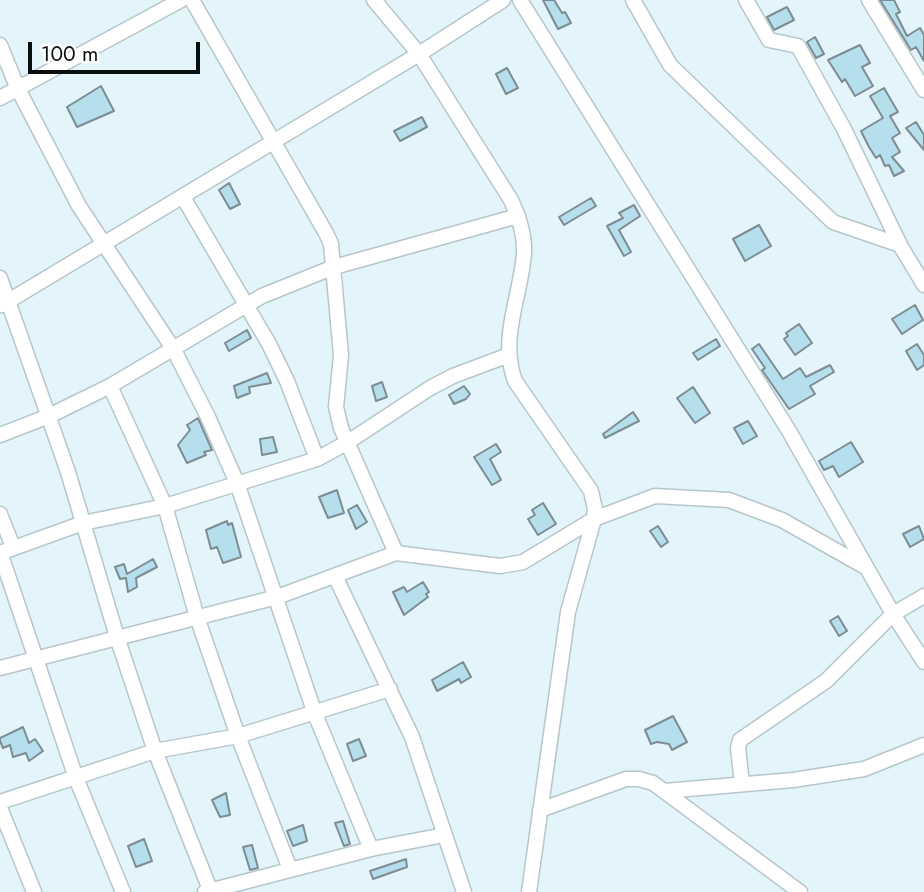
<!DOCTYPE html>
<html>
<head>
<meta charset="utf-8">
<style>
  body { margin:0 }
  #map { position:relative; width:924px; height:892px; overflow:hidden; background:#e3f4fa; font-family:Jost,sans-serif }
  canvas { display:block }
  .scale { position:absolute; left:28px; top:42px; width:172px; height:32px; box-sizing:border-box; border:4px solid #090e10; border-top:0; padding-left:9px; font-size:21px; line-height:24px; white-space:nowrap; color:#090e10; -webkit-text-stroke:5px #fefefe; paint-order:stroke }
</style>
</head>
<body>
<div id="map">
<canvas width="924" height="892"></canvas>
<div class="scale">100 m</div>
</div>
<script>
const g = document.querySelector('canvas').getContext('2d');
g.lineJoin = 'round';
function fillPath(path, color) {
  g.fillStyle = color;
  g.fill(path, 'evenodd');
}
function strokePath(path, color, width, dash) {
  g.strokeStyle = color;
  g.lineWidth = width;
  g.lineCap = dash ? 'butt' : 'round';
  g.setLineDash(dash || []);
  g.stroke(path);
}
const building = new Path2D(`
  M543 0H554L562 13 565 12 571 23 558 29Z
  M880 0H894L900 12 896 14 907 36 920 28 924 35V61L916 47 911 50Z
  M787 7 794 20 774 30 767 17Z
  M815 37 824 54 816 58 807 42Z
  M860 45 870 63 862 67 873 86 855 96 845 79 842 82 828 60Z
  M507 68 518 88 506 94 496 74Z
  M101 86 114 111 77 127 67 107Z
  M884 88 898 112 890 116 900 133 892 138 900 152 892 157 904 171 894 176 889 165 885 166 880 155 876 158 869 147 861 131 883 118 870 96Z
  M422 117 427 127 400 141 394 131Z
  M916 122 924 135V150L906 128Z
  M229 183 240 204 230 209 219 190Z
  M591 198 596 206 564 225 559 217Z
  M634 205 640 216 619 230 631 252 624 256 607 226 623 218 619 213Z
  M759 225 771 246 745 261 733 239Z
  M915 305 923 320 902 334 892 319Z
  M799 324 812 343 795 355 784 339 788 336 786 333Z
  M247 330 251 338 229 351 225 343Z
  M716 339 720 346 698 360 693 353Z
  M759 344 783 379 800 368 806 377 830 365 834 372 810 386 815 394 789 409 762 370 765 368 752 349Z
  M917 344 924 355V365L917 370 906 351Z
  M267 373 271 383 249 387 250 393 237 398 234 386Z
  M382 382 387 397 376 401 372 386Z
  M464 386 470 394 466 399 454 404 449 395Z
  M693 387 710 413 695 423 677 398Z
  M633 412 639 421 605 438 603 434Z
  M198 418 212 450 204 452 206 455 187 463 178 445 190 430 187 425Z
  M748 421 757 436 743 444 734 428Z
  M273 437 277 452 262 455 260 439Z
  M851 442 863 462 839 477 833 466 824 470 819 461Z
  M496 444 501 452 490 459 501 480 492 485 474 457Z
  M337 490 344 513 328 518 319 497Z
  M543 503 556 524 538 535 528 519 535 515 532 510Z
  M357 505 367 522 356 529 348 510Z
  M227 521 228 525 232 523 241 557 223 563 217 547 211 549 206 530Z
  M658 526 668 542 661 547 650 531Z
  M919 526 924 539 910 547 903 534Z
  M153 559 157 567 136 578 137 587 128 592 126 578 120 579 115 567 124 564 127 574Z
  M423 582 429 592 426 594 428 597 404 615 393 592 404 587 407 592Z
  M838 616 847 631 839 636 830 621Z
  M463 662 471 677 461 683 459 679 437 691 432 680Z
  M673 716 687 742 672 750 669 744 657 742 651 744 645 730Z
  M23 727 29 743 35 739 43 751 29 761 26 753 13 757 10 745 3 748 0 741V738Z
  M359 739 366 756 353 761 347 744Z
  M226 793 230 815 220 817 212 800Z
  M343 821 350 844 344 846 335 823Z
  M303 825 307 841 293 846 287 831Z
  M144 839 152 861 136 867 128 846Z
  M252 845 258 868 250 870 243 847Z
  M406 859 407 867 373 879 370 871Z`);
const street = new Path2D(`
  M192 0 326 233 331 244 341 355 336 407 341 428 396 553
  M374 0 419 54 511 200C519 217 525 234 524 253 521 296 499 338 515 381L591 491 595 509 594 519 568 612 529 892
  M520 0 789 431 893 614 924 662
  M633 0 670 65 833 222 900 245
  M746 0 769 40 798 46 844 129 900 245 924 285
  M869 0 924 90
  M0 45 18 89 79 206 174 350 208 417 237 483 315 714 371 849
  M0 98 181 0
  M183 197 269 344 287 381 317 459
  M0 278 68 472 117 637 155 751 211 892
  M2 305 419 54 503 0
  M110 386 165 506 197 617 238 736 290 869
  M0 435 49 416 110 386 262 296 334 267 518 216
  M0 514 13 547
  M0 552 76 778 123 892
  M0 553 83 523 165 506 317 459 348 442 430 388 453 376 509 355
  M335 576 412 737 464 892
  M0 668 277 597 396 553 500 566 523 562 594 519 655 496 729 500 782 520 867 568
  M742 784 738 748 740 740 826 681 893 614 924 596
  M665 791 793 780 864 769 924 745
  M0 802 155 751 238 736 390 689
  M0 808 34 892
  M540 810 626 779H639L653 783 800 892
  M205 892 371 849 444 835`);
fillPath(building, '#b6dfee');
strokePath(building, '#7d8c92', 2);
strokePath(street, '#b6c6cb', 17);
strokePath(street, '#fff', 14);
</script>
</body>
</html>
